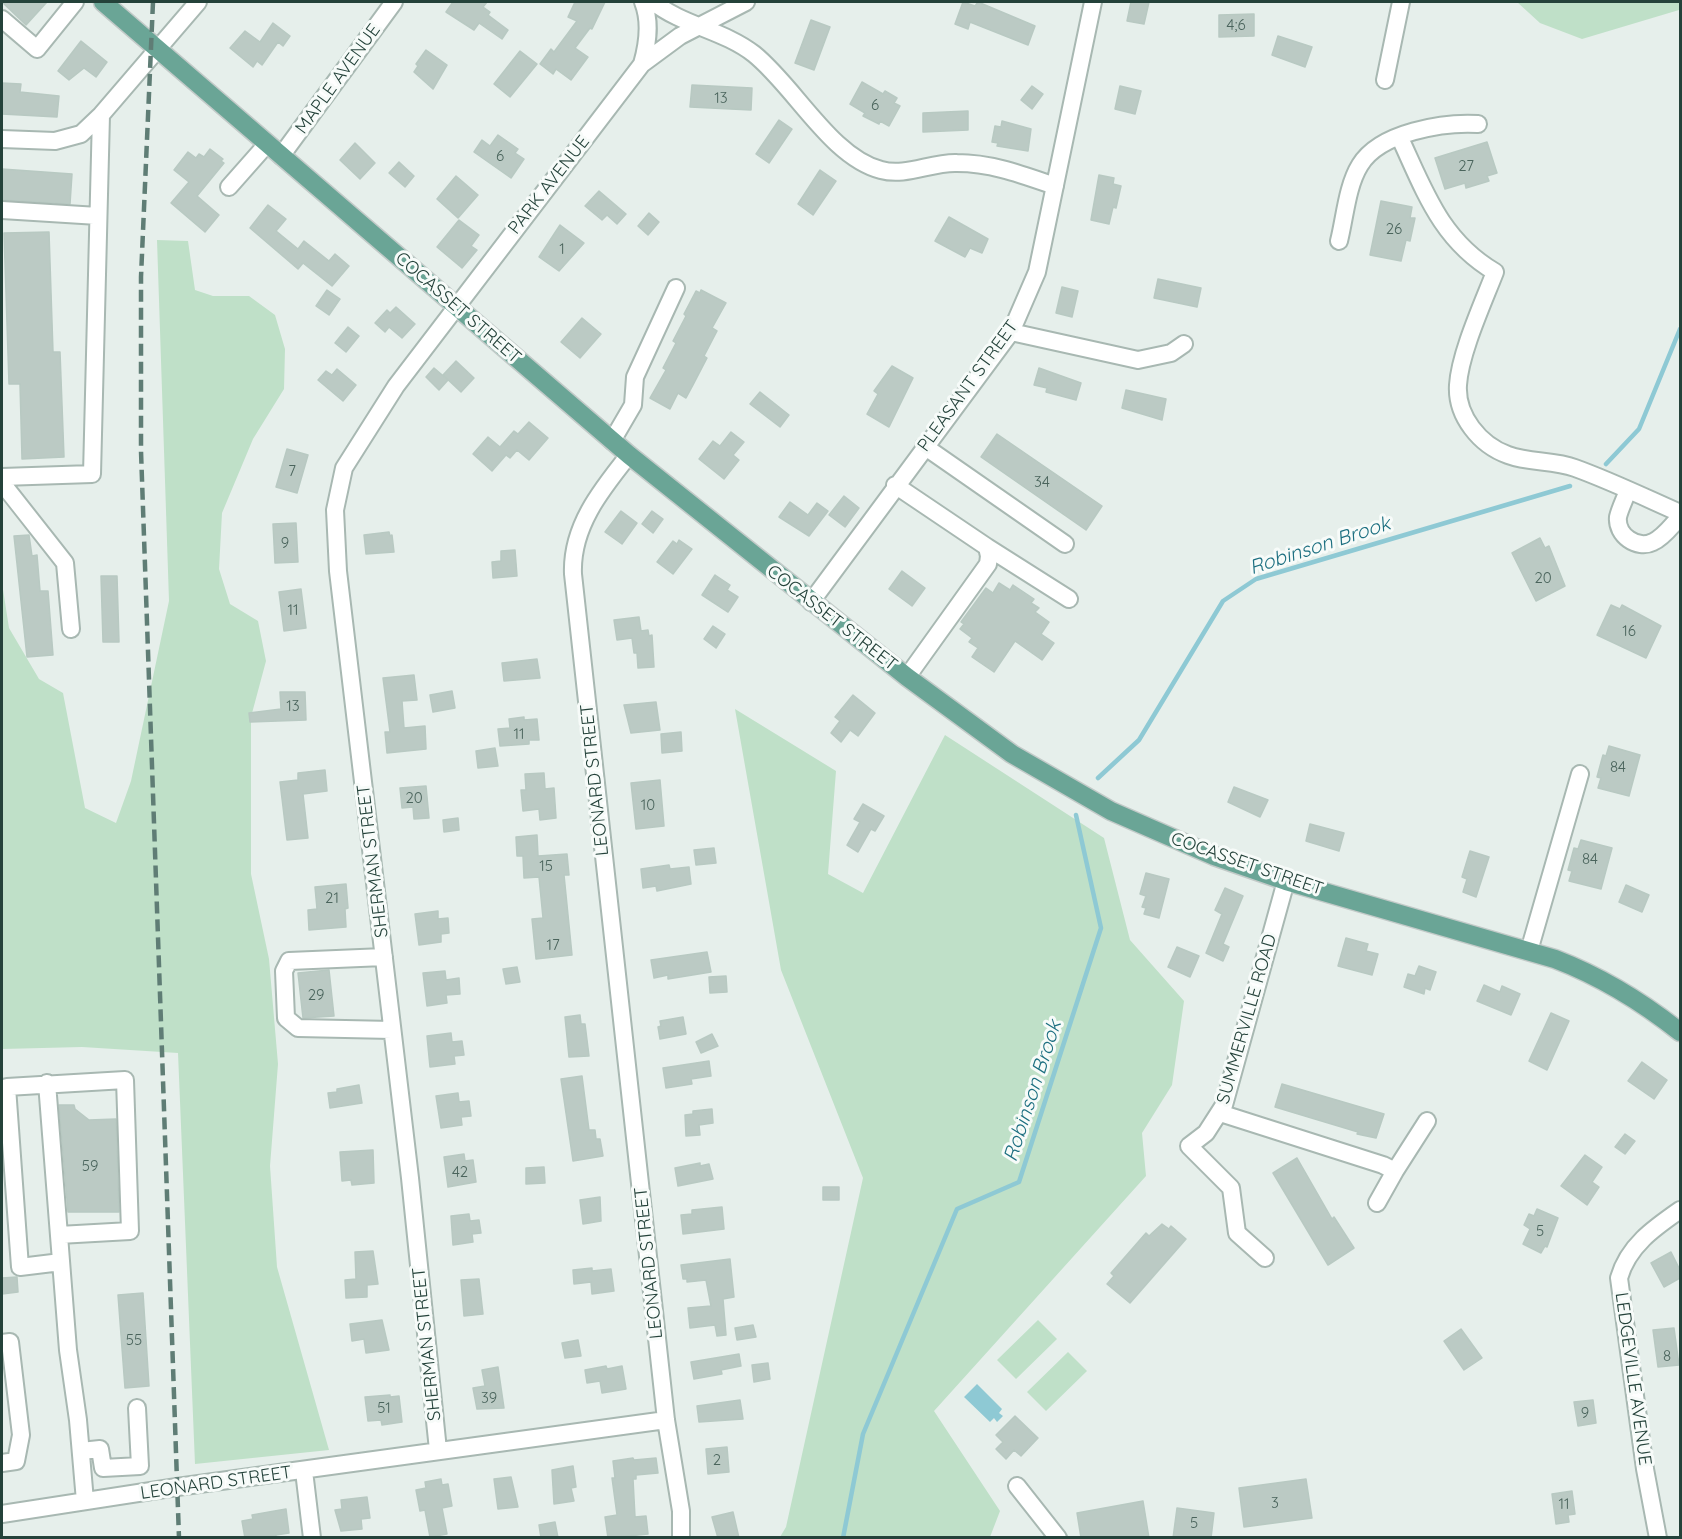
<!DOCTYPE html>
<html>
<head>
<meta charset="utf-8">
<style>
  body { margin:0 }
  #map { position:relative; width:1682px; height:1539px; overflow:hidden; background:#e6efeb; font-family:Quicksand,sans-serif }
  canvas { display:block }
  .frame { position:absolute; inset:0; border:3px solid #24423a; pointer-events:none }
</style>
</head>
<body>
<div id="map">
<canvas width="1682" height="1539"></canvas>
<div class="frame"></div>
</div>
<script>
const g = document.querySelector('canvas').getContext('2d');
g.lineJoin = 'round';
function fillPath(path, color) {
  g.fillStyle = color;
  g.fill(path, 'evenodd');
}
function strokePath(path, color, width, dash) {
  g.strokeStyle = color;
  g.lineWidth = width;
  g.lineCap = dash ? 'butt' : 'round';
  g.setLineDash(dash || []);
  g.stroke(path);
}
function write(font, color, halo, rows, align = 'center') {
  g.font = font + ' Quicksand,sans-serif';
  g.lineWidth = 6;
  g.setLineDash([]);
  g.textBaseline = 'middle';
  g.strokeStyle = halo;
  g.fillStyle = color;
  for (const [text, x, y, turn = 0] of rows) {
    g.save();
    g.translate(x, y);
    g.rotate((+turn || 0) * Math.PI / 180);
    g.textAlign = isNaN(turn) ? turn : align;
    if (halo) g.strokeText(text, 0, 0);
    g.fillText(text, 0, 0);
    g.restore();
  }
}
const green = new Path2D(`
  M1517 2H1680V34L1679 10 1582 39 1540 23Z
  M157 240 188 241 195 290 213 296H249L275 315 285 349 284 389 253 439 222 513 219 569 230 604 258 621 266 661 251 717V874L269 959 278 1064 270 1166 277 1267 329 1450 195 1464 178 1053 82 1047 2 1049V583L9 628 39 679 63 693 85 808 116 823 131 781 169 601Z
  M735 709 836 771 828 874 863 893 945 735 1104 838 1130 940 1184 1001 1172 1085 1142 1133 1146 1176 934 1411 1000 1511 990 1537H780L786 1527 863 1178 781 970Z
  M1038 1320 1057 1339 1016 1379 997 1360Z
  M1068 1352 1087 1371 1046 1411 1027 1392Z`);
const water = new Path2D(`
  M977 1384 1002 1409 999 1413 1003 1416 997 1422 994 1418 990 1422 964 1397Z`);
const stream = new Path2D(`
  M1606 464 1639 429 1680 329
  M1098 778 1139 740 1223 601 1256 579 1570 486
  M843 1538 863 1434 957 1209 1019 1182 1101 928 1076 815`);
const building = new Path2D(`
  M2 2H47L26 25Z
  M453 2H487L483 7 490 12 488 15 508 30 502 39 479 23 474 30 446 12Z
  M575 2H605L592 29 590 28 575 48 588 57 571 80 556 69 553 74 540 64 551 49 554 52 577 21 568 17Z
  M963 2 975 6 978 2 1035 26 1028 45 970 22 968 29 955 24Z
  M1131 2H1149L1144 24 1127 21Z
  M1254 14V36L1219 37V15Z
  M811 20 830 27 814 70 795 63Z
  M273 23 290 36 283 46 278 42 262 65 257 61 253 67 230 48 245 31 260 42Z
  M1278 36 1312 47 1305 67 1272 55Z
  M81 41 107 62 96 77 84 68 69 80 58 71Z
  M426 50 447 65 433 89 414 72 418 66 416 64Z
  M520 51 537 64 510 97 494 84Z
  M862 82 883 94 885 91 897 98 894 103 900 106 889 126 880 121 879 124 863 116 865 113 850 104Z
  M2 83 21 84 20 92 59 96 57 117 2 114Z
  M692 85 752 88 751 110 690 107Z
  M1032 86 1043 94 1032 109 1021 100Z
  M1120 86 1141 91 1135 114 1115 109Z
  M968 111V130L923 132V113Z
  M779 120 792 129 769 163 756 154Z
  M1002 121 1031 129 1028 151 997 146 998 143 992 142 995 126 1001 127Z
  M498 135 518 149 515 153 524 159 511 178 474 152 482 140 490 146Z
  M1487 142 1497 173 1487 176 1489 181 1466 188 1465 183 1445 189 1435 158Z
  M355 143 375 163 360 179 340 160Z
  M210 149 223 159 221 161 224 163 197 196 219 215 205 232 171 203 189 182 174 170 188 152 196 158 199 154 204 157Z
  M399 162 414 176 405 187 389 173Z
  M2 169 72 174 70 204 2 200Z
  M820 170 836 181 813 215 798 204Z
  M1099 175 1114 178 1113 184 1121 186 1116 208 1113 207 1109 224 1091 220Z
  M456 176 478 195 458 218 437 199Z
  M599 191 626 214 617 224 607 215 602 220 585 206Z
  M1381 201 1412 207 1410 218H1415L1410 241 1406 240 1401 261 1370 255Z
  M268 205 286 219 276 231 298 249 304 241 329 261 335 254 349 266 332 286 303 263 298 269 250 228Z
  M649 213 659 222 648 235 638 226Z
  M949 217 988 239 982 253 970 248 965 257 935 241Z
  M459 220 479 235 471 246 477 250 462 268 437 247Z
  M560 225 584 243 559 271 539 257Z
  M49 232 53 352H60L64 457 22 459 20 384H9L4 233Z
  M1158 279 1201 288 1197 307 1154 298Z
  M1062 287 1078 291 1072 317 1056 313Z
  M327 290 340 299 329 315 316 306Z
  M701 290 726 303 712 328 717 331 704 356 707 358 693 385 686 398 678 393 670 409 650 398 666 370 663 368 676 343 673 341 686 316 684 314 696 291 700 293Z
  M396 307 415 324 402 338 389 327 385 332 375 323 387 310 390 313Z
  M582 318 601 334 580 358 561 342Z
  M348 327 359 336 346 352 335 343Z
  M456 361 474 378 461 392 443 375Z
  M892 366 913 378 889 427 867 414 878 394 874 391Z
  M434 368 448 380 439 390 426 377Z
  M1039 368 1081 383 1076 400 1046 392 1047 388 1034 385Z
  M337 369 356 385 343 401 318 380 326 371 332 375Z
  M1126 390 1166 399 1162 420 1122 408Z
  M760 392 789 415 780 427 750 404Z
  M529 422 548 438 529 460 517 450 510 458 506 455 492 471 473 454 488 437 500 447 514 431 518 434Z
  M731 432 744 442 733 455 739 460 724 479 699 459 713 441 720 446Z
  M997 434 1102 506 1086 530 981 457Z
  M287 449 308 455 297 493 276 487Z
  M844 496 859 508 845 527 829 515Z
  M790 502 808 515 817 503 828 511 809 536 779 517Z
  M621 511 637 523 622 544 605 532Z
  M652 511 663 519 653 533 642 524Z
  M296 523 298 562 275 563 273 524Z
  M389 532 390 536 392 535 394 552 366 554 364 535Z
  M29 535 32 556 37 555 40 591H48L53 655 27 657 14 536Z
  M1540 538 1545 548 1549 546 1565 586 1536 601 1512 553Z
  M679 540 692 549 673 574 657 562 673 541 677 544Z
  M515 550 517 576 493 578 492 562 501 561V551Z
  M902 571 925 588 912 606 889 589Z
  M715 575 730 585 727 590 738 597 728 612 702 595Z
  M101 576H117L119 642H103Z
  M999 583 1010 590 1013 585 1034 599 1031 603 1039 608 1035 612 1049 622 1041 634 1054 643 1042 660 1015 641 994 672 972 657 978 648 969 642 972 638 960 629 964 624 961 622 986 588 993 593Z
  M301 589 306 628 284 631 279 592Z
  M1611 605 1620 609 1622 605 1661 626 1646 658 1597 635Z
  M639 617 641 631 648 630 649 636 652 635 654 667 638 668 637 653H634L632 638 617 640 614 620Z
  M713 626 725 634 716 648 704 639Z
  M537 659 540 678 504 681 502 663Z
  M414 675 417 700 402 701 404 728 425 726 426 749 387 753 385 732H390L383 678Z
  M452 691 455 708 433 712 430 695Z
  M280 692H305L306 720 250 722 249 713 281 709Z
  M853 695 875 713 858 736 850 730 841 742 831 733 840 721 835 717Z
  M656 702 660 730 631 733 624 705Z
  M524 717V720L537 719 539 740H529V744L500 746 498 729 510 728 509 719Z
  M681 732 682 751 662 753 661 734Z
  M1609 746 1640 755 1629 796 1598 788 1601 778 1597 777 1603 755 1606 756Z
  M495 748 498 766 478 768 476 751Z
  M325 770 327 791 303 794 308 838 287 840 280 782 298 780V773Z
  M544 773 545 789 554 788 556 818 540 820 539 809 523 811 521 790H526L525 774Z
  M660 780 664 826 636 829 631 783Z
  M426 786 429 818 414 819 413 807 402 808 400 788Z
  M1234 787 1268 800 1260 817 1228 802Z
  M863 804 884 816 875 831 871 829 858 852 847 845 860 822 854 819Z
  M458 818 459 830 444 832 443 820Z
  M1310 824 1344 833 1339 851 1306 841Z
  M537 835 538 856 567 854 569 875H564L572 955 536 959 532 919 543 918 539 877 524 878 523 856H517L516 837Z
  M1581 840 1612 848 1601 889 1569 881 1572 871 1568 870 1574 848 1578 849Z
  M714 848 716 863 696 865 694 850Z
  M1470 851 1489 857 1476 897 1463 892 1467 879 1462 877Z
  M669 865 670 869 689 867 691 884 657 891 656 886 643 888 641 869Z
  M1146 873 1169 879 1159 918 1144 914 1146 908 1142 907 1146 896 1140 894Z
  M346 884 348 908 345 909 346 927 309 930 308 910 317 909 315 887Z
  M1626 885 1649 895 1642 912 1619 902Z
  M1225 888 1243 896 1223 944 1229 947 1223 961 1206 953 1222 914 1215 910Z
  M438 911V919L448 918 449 933 441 934V942L419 945 415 914Z
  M1346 938 1368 944 1366 951 1378 954 1372 975 1338 966Z
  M1177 947 1199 956 1190 977 1168 967Z
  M707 952 711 972 668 979V975L654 978 651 960Z
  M1419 966 1436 972 1430 990 1425 988 1424 994 1404 987 1408 974 1415 976Z
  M517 967 520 982 506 984 503 969Z
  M329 970 334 1016 303 1018 298 973Z
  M445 971 446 980 459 978 460 994 446 995 447 1003 427 1006 423 973Z
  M726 976 727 992 710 993 709 977Z
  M1484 985 1500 992 1502 986 1520 994 1511 1015 1477 1001Z
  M1551 1013 1569 1021 1547 1070 1529 1061Z
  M580 1015 581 1024H585L589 1056 569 1057 565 1017Z
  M683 1017 686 1034 660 1039 658 1027 661 1026 660 1021Z
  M451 1033 452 1042 462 1041 464 1055 454 1056 455 1064 430 1067 427 1036Z
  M712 1034 718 1046 701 1053 696 1042Z
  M709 1061 711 1076 691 1079 692 1084 666 1088 663 1068Z
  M1642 1062 1667 1080 1654 1099 1628 1081Z
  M582 1076 589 1130H595L596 1139H600L603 1156 573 1161 561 1079Z
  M1282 1084 1384 1114 1376 1138 1357 1134 1358 1132 1275 1107Z
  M359 1085 362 1103 330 1108 328 1093 337 1092V1089Z
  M458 1093 459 1102 469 1101 471 1116 461 1117 462 1125 441 1128 436 1096Z
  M59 1105H74L75 1109 89 1120 116 1119 119 1212H68Z
  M712 1109 713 1123 699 1125 700 1135 686 1136 685 1115 693 1114V1111Z
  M1625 1134 1635 1141 1625 1154 1615 1147Z
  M373 1150 374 1183 352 1185 351 1180 342 1181 340 1152Z
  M464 1154 465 1161 473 1160 476 1182 448 1187 444 1157Z
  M1585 1155 1602 1167 1592 1182 1599 1187 1587 1205 1561 1186Z
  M1297 1158 1332 1219 1334 1217 1354 1248 1328 1265 1273 1173Z
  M700 1163V1166L709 1164 713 1179 678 1186 675 1168Z
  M544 1167 545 1183 526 1184V1168Z
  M823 1187H839V1200H823Z
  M600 1197 601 1221 583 1224 580 1200Z
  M722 1207 724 1229 683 1234 681 1215 692 1214V1210Z
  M1537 1209 1558 1218 1547 1247 1545 1246 1541 1253 1523 1244 1530 1229 1524 1225 1529 1214 1534 1216Z
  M469 1214 470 1221 479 1220 481 1233 472 1234 473 1242 453 1245 451 1216Z
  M1162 1224 1169 1229 1171 1226 1186 1239 1130 1303 1107 1284 1114 1276 1111 1273 1146 1233 1149 1236Z
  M373 1251 378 1284 367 1285V1297L346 1298 345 1280 356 1279 355 1252Z
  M1671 1252 1680 1270V1278L1664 1287 1651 1263Z
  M730 1259 734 1297 723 1299 726 1335 717 1336 715 1325 690 1328 688 1308 711 1306 706 1280 687 1282V1279H683L681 1265Z
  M592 1268V1271L611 1269 614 1291 592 1294 591 1282 574 1284 573 1270Z
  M17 1277 18 1292 2 1294V1278Z
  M479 1279 483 1314 464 1316 461 1280Z
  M143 1293 149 1386 125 1388 118 1295Z
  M382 1320 389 1350 366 1353 364 1339 352 1341 350 1324Z
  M753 1325 756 1337 737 1340 735 1328Z
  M1674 1328 1679 1365 1658 1367 1653 1330Z
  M1461 1329 1482 1358 1464 1370 1444 1341Z
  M578 1340 581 1356 565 1358 562 1343Z
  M739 1354 741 1366 721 1370 722 1374 694 1379 691 1362Z
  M768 1363 770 1379 754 1382 752 1365Z
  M606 1366 607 1369 622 1366 626 1389 602 1393 600 1381 587 1383 585 1370Z
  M498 1367 504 1408 477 1409 473 1388 485 1386 482 1370Z
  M390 1395V1397L399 1396 402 1422 382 1425 381 1420 368 1421 365 1397Z
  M740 1400 743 1419 699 1422 697 1406Z
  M1593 1400 1596 1423 1578 1426 1574 1402Z
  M1015 1416 1038 1438 1021 1456 1014 1450 1006 1459 996 1449 1003 1442 996 1435Z
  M727 1447 729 1472 708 1474 706 1449Z
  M633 1458 634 1460 656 1458 658 1473 636 1475V1479H633L635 1517 646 1516 648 1534 608 1538 605 1517 617 1515 612 1478H615L613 1461Z
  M573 1466 576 1487 571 1488 574 1501 554 1504 552 1470Z
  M511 1477 518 1507 498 1509 494 1479Z
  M441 1479 442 1485 448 1484 452 1506 442 1508 447 1534 430 1537 425 1510 420 1511 416 1490 426 1488 425 1482Z
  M1306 1479 1312 1518 1244 1527 1239 1488Z
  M1572 1491 1575 1514 1568 1515 1569 1522 1556 1524 1552 1494Z
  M367 1497 370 1518 361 1519 362 1529 341 1531 335 1510 342 1509 341 1500Z
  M1143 1501 1149 1538H1081L1077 1513Z
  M1177 1508 1214 1513 1211 1538H1173Z
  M286 1509 289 1533 276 1535V1538H245L242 1521 253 1519 252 1515Z
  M733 1512 739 1538H718L712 1517Z
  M555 1522 558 1538H541L539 1525Z`);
const minor = new Path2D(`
  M653 2C684 26 723 30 754 54 795 87 831 157 881 170 906 177 931 162 957 163 992 163 1023 175 1055 186
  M2 19 37 49 75 2
  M642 64C648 43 651 22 643 2
  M1385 80 1401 2
  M1400 138C1425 192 1441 240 1495 272 1483 303 1460 353 1458 385 1456 416 1480 445 1508 455 1529 463 1554 460 1575 468 1611 481 1646 498 1680 513
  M2 139 55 141 81 134 101 115 198 2
  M281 156 394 2
  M229 187 267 144
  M2 210 98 216
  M1339 241C1345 217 1347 186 1360 165 1380 132 1444 122 1478 124
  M1011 332 1138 360 1171 353 1184 344
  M612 441 633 405 635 377 676 288
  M924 446 1065 544
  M629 455C601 490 571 527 573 574L666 1420 681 1511V1538
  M2 477 92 474 101 115
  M2 483 65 563 71 629
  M895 485 987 547 989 556 988 564 907 677
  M1628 490C1625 499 1620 508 1618 517 1616 535 1637 550 1653 542 1664 537 1672 525 1680 517
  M987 547 1069 599
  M811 602 1011 332 1037 272 1093 2
  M1529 951 1580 774
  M384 957 289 961 284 971 286 1018 298 1028 392 1030
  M47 1083 68 1350 78 1420 85 1501
  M1220 1113 1383 1165 1395 1171 1377 1203
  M1395 1171 1427 1121
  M59 1235 130 1231 125 1080 7 1087 20 1267 61 1262
  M1265 1258 1237 1233 1231 1188 1189 1146 1206 1133 1224 1105 1286 881
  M2 1343 10 1342 21 1435 16 1461 2 1463
  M438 1450 410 1178 338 571 335 510 344 468 396 386 642 64 680 36 746 2
  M81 1451 100 1449 103 1468 140 1466 137 1408
  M304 1471 312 1538
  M1017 1486 1058 1538
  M2 1514 177 1487 666 1420
  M1658 1538 1645 1469 1619 1278C1628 1246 1654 1228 1680 1210`);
const major = new Path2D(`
  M103 2 629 455 907 677 1012 754 1111 811 1214 856 1286 881 1555 959C1602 977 1641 1001 1680 1032`);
const rail = new Path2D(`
  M153 2 141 277V451L179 1538`);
const numberNames = [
  ["4;6",1236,25],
  ["13",721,98],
  ["6",875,105],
  ["6",500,156],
  ["27",1466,166],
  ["26",1394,229],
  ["1",562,249],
  ["7",292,471],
  ["34",1042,482],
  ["9",285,543],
  ["20",1543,578],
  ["11",293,610],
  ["16",1629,631],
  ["13",293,706],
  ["11",519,734],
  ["84",1618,767],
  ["20",414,798],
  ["10",648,805],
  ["84",1590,859],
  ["15",546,866],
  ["21",332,898],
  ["17",553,945],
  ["29",316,995],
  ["59",90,1166],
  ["42",460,1172],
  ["5",1540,1231],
  ["55",134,1340],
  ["8",1667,1356],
  ["39",489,1398],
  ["51",384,1408],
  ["9",1585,1413],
  ["2",717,1460],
  ["3",1275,1503],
  ["11",1564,1504],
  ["5",1194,1523]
];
const streetNames = [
  ["MAPLE AVENUE",338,79,-54],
  ["PARK AVENUE",549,185,-52],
  ["COCASSET STREET",458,308,41],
  ["PLEASANT STREET",968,386,-54],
  ["COCASSET STREET",832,618,38],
  ["LEONARD STREET",595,780,-96],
  ["SHERMAN STREET",373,861,-97],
  ["COCASSET STREET",1247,864,19],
  ["SUMMERVILLE ROAD",1247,1019,-74],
  ["LEONARD STREET",649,1263,-96],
  ["SHERMAN STREET",427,1344,-96],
  ["LEDGEVILLE AVENUE",1633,1379,82],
  ["LEONARD STREET",216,1483,-8]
];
const waterNames = [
  ["Robinson Brook",1320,546,-18],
  ["Robinson Brook",1033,1091,-72]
];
fillPath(green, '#bfe0c8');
fillPath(water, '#8ec9d4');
strokePath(stream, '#8ec9d4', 4.5);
fillPath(building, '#bbcac4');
strokePath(building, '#b8c9c2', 1.5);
strokePath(minor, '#a8b8b2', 20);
strokePath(major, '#c2cac8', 21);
strokePath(minor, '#fff', 16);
strokePath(major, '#6aa596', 18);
strokePath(rail, '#5f7d75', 4.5, [12, 6]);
write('15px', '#4a645c', null, numberNames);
write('18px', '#24423a', '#f7fbf9', streetNames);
write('italic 20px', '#1c6f80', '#f7fbf9', waterNames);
</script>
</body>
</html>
